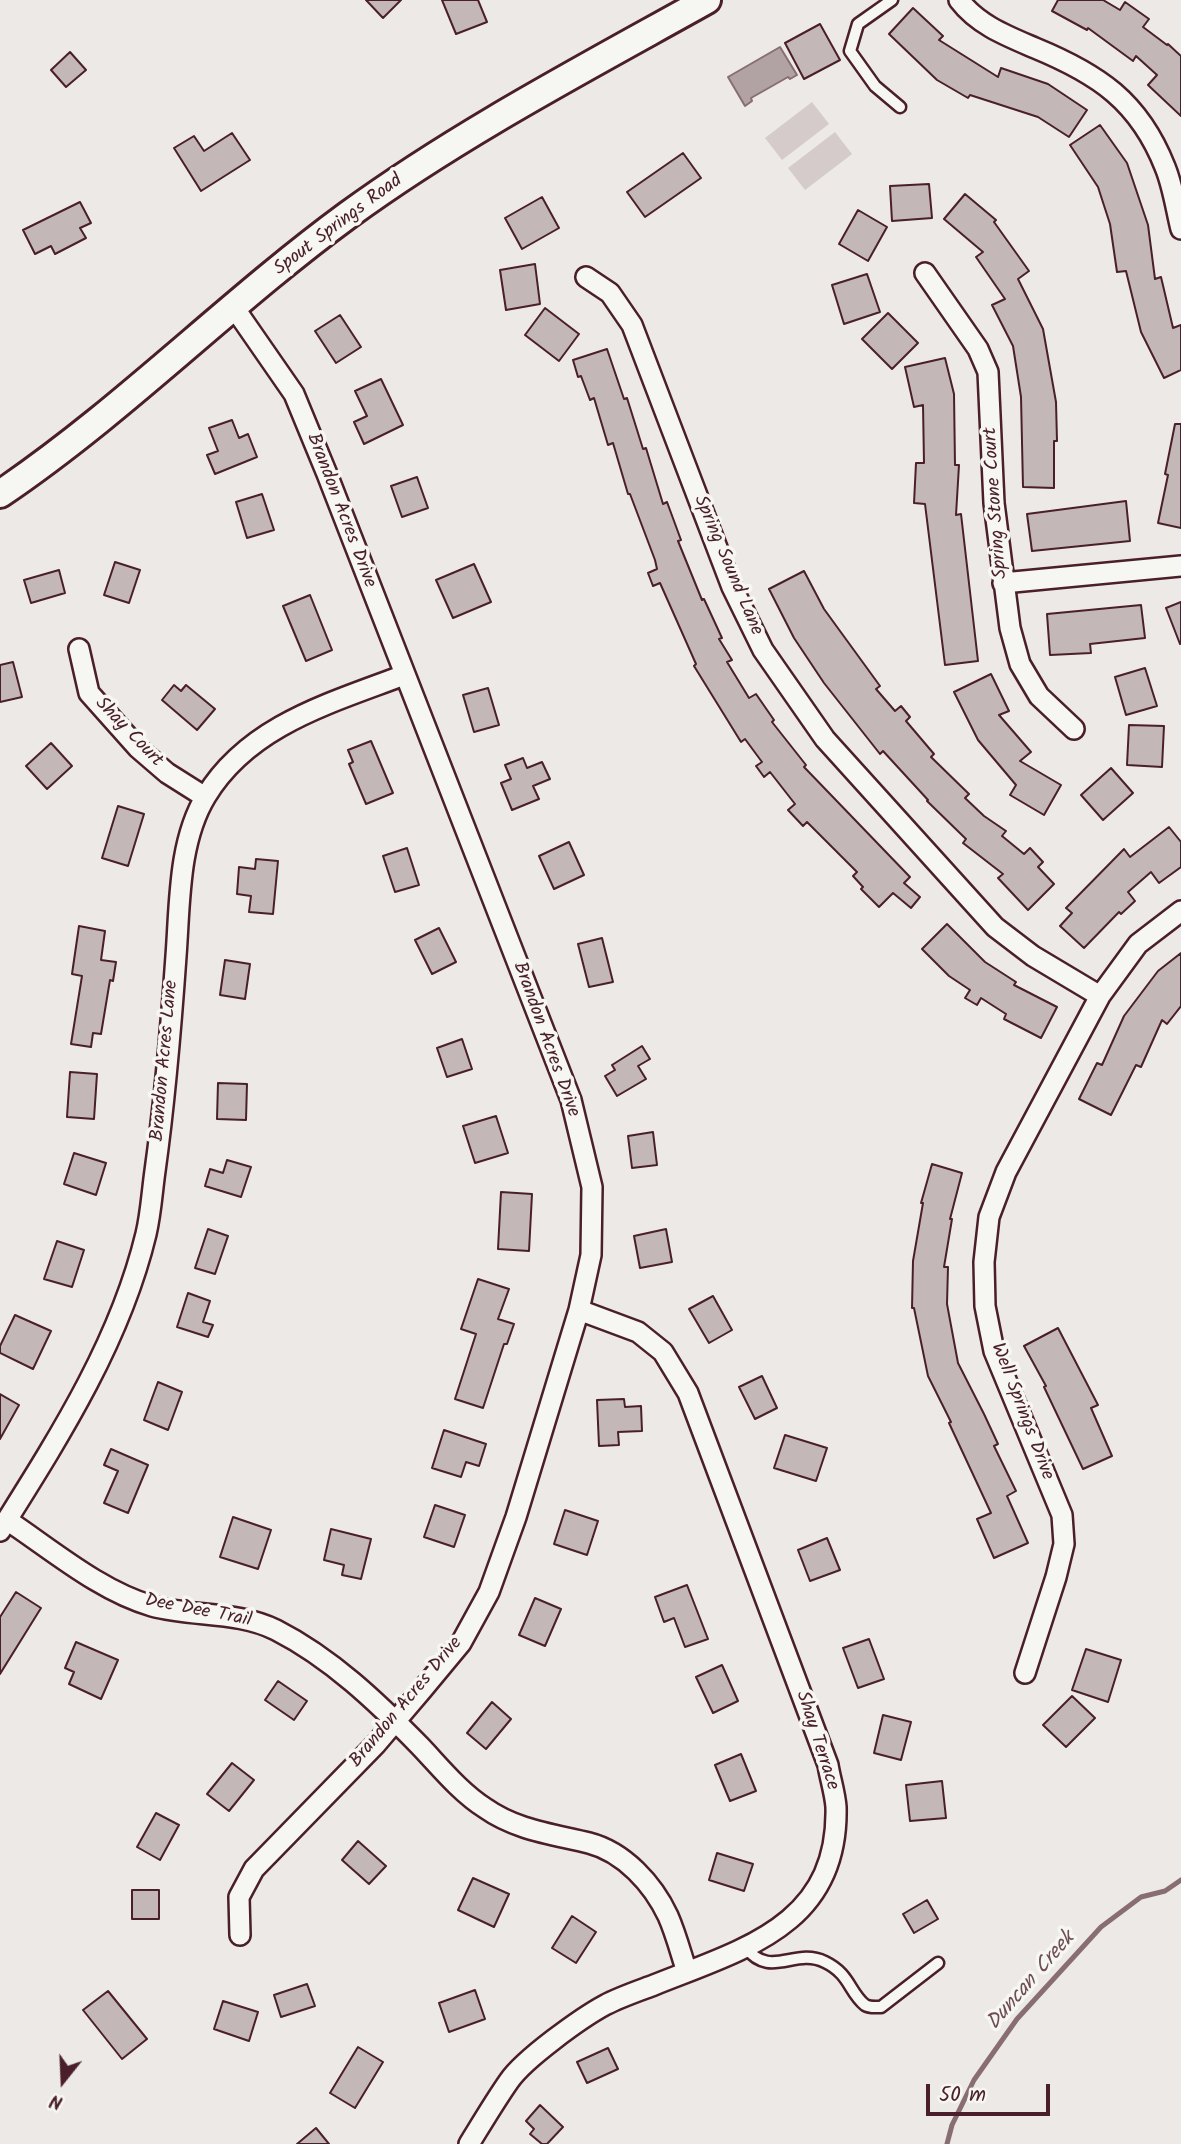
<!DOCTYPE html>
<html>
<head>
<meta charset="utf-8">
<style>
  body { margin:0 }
  #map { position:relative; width:1181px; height:2144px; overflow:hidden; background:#ece9e6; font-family:Kalam,sans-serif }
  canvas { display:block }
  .north { position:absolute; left:28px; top:2046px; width:70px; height:70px; -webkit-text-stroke:5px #f6f6f2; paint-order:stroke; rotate:198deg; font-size:19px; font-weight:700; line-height:28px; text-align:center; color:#4a1f2b }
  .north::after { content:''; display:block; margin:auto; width:24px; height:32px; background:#4a1f2b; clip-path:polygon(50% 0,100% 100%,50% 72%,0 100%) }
  .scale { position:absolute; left:926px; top:2084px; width:124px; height:32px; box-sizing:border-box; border:4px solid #4a1f2b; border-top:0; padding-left:9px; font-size:21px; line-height:24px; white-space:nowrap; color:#4a1f2b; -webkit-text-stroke:5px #f6f6f2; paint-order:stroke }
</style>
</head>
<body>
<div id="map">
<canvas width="1181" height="2144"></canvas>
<div class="north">N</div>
<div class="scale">50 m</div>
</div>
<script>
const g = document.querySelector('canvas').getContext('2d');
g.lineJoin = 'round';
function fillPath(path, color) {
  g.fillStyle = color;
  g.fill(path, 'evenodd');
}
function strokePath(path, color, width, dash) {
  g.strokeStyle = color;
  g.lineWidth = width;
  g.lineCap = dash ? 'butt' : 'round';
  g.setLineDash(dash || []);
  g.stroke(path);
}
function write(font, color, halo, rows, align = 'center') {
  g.font = font + ' Kalam,sans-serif';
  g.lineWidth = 7;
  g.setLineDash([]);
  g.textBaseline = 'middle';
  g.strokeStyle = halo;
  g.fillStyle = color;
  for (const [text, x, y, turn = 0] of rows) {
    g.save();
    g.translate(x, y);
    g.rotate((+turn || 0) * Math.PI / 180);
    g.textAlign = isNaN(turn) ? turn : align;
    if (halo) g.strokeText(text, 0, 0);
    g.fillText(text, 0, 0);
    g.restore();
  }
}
const green = new Path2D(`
  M812 102 829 124 782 160 765 138Z
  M835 132 852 154 805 190 788 168Z`);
const water = new Path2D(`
  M780 47 797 75 790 79 788 77 751 98 752 101 745 106 728 77Z`);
const stream = new Path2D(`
  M947 2144 952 2125 974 2080 1017 2019 1101 1927 1141 1897 1165 1891 1181 1880`);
const building = new Path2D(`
  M366 0H401L383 18Z
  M442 0H478L487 22 456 34Z
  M1058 0H1103L1120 10 1125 2 1149 19 1143 27 1167 45 1168 44 1181 56V116L1148 85 1157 75 1136 56 1133 61 1088 28 1087 30 1052 11Z
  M913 8 943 36 939 40 998 77 1001 68 1048 84 1087 110 1069 137 1038 117 970 95 968 98 937 80 889 34Z
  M820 24 840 60 804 79 785 43Z
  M70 52 86 70 66 87 51 70Z
  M1100 125 1127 163 1148 225 1155 279 1161 277 1173 328 1181 325V370L1164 378 1141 332 1126 271 1117 272 1110 224 1098 187 1070 145Z
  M232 133 250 160 201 191 174 148 194 136 204 151Z
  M683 153 701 178 645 217 627 192Z
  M929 184 932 218 892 221 890 186Z
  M965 194 996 220 994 222 1029 271 1018 279 1043 329 1056 402 1057 441H1054V488L1023 487 1021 397 1013 346 992 305 1005 299 976 257 983 252 944 219Z
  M542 197 559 228 522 249 505 218Z
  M80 202 91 223 80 228 86 238 55 254 51 246 35 254 23 230Z
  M858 210 887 227 868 261 839 244Z
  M535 264 540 304 506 310 500 270Z
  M867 274 880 312 844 324 832 285Z
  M545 308 579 334 559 361 525 335Z
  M888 313 918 343 892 369 862 339Z
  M340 315 361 347 336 363 315 331Z
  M607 349 624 399 627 398 643 449 646 448 663 504 667 502 681 540 678 541 702 600 704 599 722 638 719 639 732 660 727 662 749 698 756 694 774 720 772 722 806 765 804 767 910 877 904 883 920 897 911 908 893 893 879 907 861 889 863 887 853 876 857 872 807 822 803 826 788 810 795 804 770 772 764 777 756 766 762 762 745 739 741 742 694 666 696 664 660 583 653 586 648 573 657 569 655 560 630 494H628L613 443 608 445 594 398 590 400 581 376 578 377 573 360Z
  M945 358 954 394 955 465H959L956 515 961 514 978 661 945 665 925 504 914 503 916 463H924L923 405 914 407 905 367Z
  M381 379 403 425 364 444 354 422 367 416 355 391Z
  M232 420 239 438 248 434 257 457 215 474 207 455 218 451 209 428Z
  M1175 424H1181V528L1158 523 1168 475 1165 474Z
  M417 477 428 508 402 517 391 486Z
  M262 494 274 530 247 538 236 502Z
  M1126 501 1130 541 1032 551 1027 514Z
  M115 562 140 570 129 603 104 595Z
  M474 564 491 602 453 618 436 580Z
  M59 570 65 593 31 603 24 580Z
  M804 571 824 609 880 686 876 689 895 711 901 706 910 717 906 721 934 754 931 757 969 794 965 798 984 816 1006 831 1002 836 1024 854 1030 848 1043 862 1038 867 1054 884 1028 910 998 878 1003 874 963 843 966 839 927 801 928 800 883 751 880 754 824 683 794 638 769 589Z
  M310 595 332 650 306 661 283 606Z
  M1181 602V643L1180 644 1166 608Z
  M1141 605 1145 638 1090 644 1091 653 1050 655 1047 614Z
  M13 662 22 697 0 702V665Z
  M1145 668 1157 706 1126 715 1115 677Z
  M991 674 1009 711 999 715 1031 752 1020 761 1061 785 1044 815 1010 795 1016 785 978 740 954 692Z
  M174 685 181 691 186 685 215 709 197 730 162 700Z
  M488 688 499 725 474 732 463 695Z
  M1129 725 1164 726 1162 767 1127 765Z
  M371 741 393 793 366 804 349 764 353 762 348 750Z
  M51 743 72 766 47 789 26 766Z
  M523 758 527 768 542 762 550 779 533 786 539 799 512 810 501 783 511 779 505 765Z
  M1111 768 1133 793 1103 820 1081 795Z
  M118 806 144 814 128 866 102 858Z
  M1169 827 1181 842V867L1159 883 1151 872 1128 892 1135 901 1121 914 1119 912 1084 948 1060 926 1072 913 1066 908 1124 849 1130 857Z
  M569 842 584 875 554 889 539 856Z
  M407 848 419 885 395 892 383 856Z
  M256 859 278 861 273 914 249 912 251 896 237 894 239 867 255 869Z
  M947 924 985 962 1016 982 1014 985 1057 1007 1041 1038 1004 1019 1006 1014 981 998 977 1005 965 998 970 990 949 976 922 949Z
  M79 926 105 931 101 960 116 962 113 981 110 980 101 1034 93 1033 91 1047 71 1044 82 976 72 974Z
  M439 928 456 962 432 974 415 940Z
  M602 938 613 982 589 987 578 944Z
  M1181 953V1006L1167 1024 1162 1020 1141 1067 1136 1065 1111 1115 1079 1099 1097 1063 1102 1065 1124 1016 1158 971Z
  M225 960 250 964 245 999 220 995Z
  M462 1039 472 1069 447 1077 437 1048Z
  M642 1046 650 1059 638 1066 646 1079 617 1096 605 1076 615 1070 612 1065Z
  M70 1072 97 1074 94 1119 67 1117Z
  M218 1083 247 1084 246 1120 217 1119Z
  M496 1116 508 1153 475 1163 463 1126Z
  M653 1132 657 1165 632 1168 628 1136Z
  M74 1153 106 1163 96 1195 64 1184Z
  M227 1160 251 1167 241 1197 205 1186 210 1169 223 1173Z
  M932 1164 962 1173 950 1219H952L944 1267H948L947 1304 958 1363 984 1414 998 1444 994 1446 1016 1491 1007 1496 1028 1543 994 1558 977 1519 991 1513 949 1423 951 1422 928 1376 914 1308H912L913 1261 923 1203H921Z
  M501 1192 532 1194 529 1251 498 1249Z
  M208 1229 228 1236 215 1274 195 1268Z
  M666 1229 672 1262 640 1268 634 1236Z
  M57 1241 84 1250 72 1287 44 1279Z
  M478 1279 509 1289 498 1319 514 1324 507 1344H504L483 1408 455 1399 476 1334 461 1329Z
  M188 1293 210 1301 203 1322 213 1325 208 1337 177 1327Z
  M713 1296 732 1330 709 1343 689 1309Z
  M15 1315 51 1331 33 1369 0 1353V1346Z
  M1058 1328 1098 1405 1091 1408 1112 1456 1083 1469 1044 1387 1046 1386 1024 1346Z
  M762 1376 777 1408 755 1419 739 1387Z
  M158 1382 182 1392 168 1430 144 1420Z
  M0 1394 19 1405 0 1439Z
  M624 1399 625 1407 641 1406 642 1431 618 1432 619 1445 599 1446 597 1400Z
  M444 1430 486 1444 479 1466 466 1462 461 1477 432 1468Z
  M785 1435 827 1448 816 1481 774 1468Z
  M111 1449 148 1465 128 1513 104 1503 118 1471 104 1465Z
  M435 1505 465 1515 454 1547 424 1537Z
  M565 1510 598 1521 587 1555 554 1544Z
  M233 1517 271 1530 258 1569 220 1557Z
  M331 1529 371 1539 361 1579 342 1575 344 1565 324 1560Z
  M827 1538 840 1570 810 1581 798 1550Z
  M687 1585 708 1639 685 1647 674 1618 664 1622 655 1597Z
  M16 1592 41 1608 0 1674V1617Z
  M535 1598 561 1609 545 1646 519 1635Z
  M869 1639 884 1679 858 1688 843 1648Z
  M76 1642 118 1660 101 1699 69 1684 74 1672 65 1668Z
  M1086 1649 1121 1660 1108 1702 1072 1690Z
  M722 1665 738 1701 713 1713 696 1677Z
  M278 1681 307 1701 294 1720 265 1700Z
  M1072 1696 1095 1718 1066 1747 1043 1725Z
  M492 1702 511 1719 486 1749 467 1733Z
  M883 1715 911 1722 901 1760 874 1753Z
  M741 1754 756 1791 730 1801 715 1765Z
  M232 1763 254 1780 229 1811 207 1794Z
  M942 1781 946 1818 910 1821 906 1785Z
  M156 1813 179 1825 160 1860 137 1847Z
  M358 1841 386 1866 369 1884 342 1860Z
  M717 1853 753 1864 744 1891 709 1880Z
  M473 1878 509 1894 494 1927 458 1910Z
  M132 1890H159V1919H132Z
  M927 1900 938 1919 914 1933 903 1914Z
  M572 1916 596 1932 576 1963 552 1948Z
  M307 1984 315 2006 281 2017 274 1995Z
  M475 1990 485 2019 449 2032 439 2003Z
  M108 1991 147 2039 122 2059 83 2010Z
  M223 2001 258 2012 249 2041 214 2029Z
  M358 2047 383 2062 355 2108 330 2093Z
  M608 2048 618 2069 587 2083 577 2062Z
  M540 2105 563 2127 547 2144H542L530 2134 534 2129 526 2121Z
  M316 2128 329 2144H297Z`);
const lane = new Path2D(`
  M892 0 858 24 850 51 875 86 900 107
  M745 1947C771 1980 794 1947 825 1962 850 1974 849 1992 865 2005 870 2008 875 2007 881 2007L938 1963`);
const street = new Path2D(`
  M959 0C978 25 1007 36 1035 48 1098 74 1139 101 1165 167 1173 186 1176 209 1181 229
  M925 273 978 349 988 372 994 503 1010 628 1020 664 1039 696 1074 729
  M586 277 610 293 632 325 732 587 763 650 825 739 995 927 1033 956 1100 996
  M233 306 294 394 327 474 571 1100 592 1187 591 1255 579 1310 516 1517 489 1592 461 1643 422 1690 376 1744 254 1869 239 1897 240 1935
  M1003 583 1181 566
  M79 649 89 693 138 748 167 773 205 797
  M7 1520C52 1550 100 1591 152 1606 193 1617 238 1611 276 1630 331 1658 377 1702 420 1746 440 1767 460 1792 485 1808 516 1830 552 1834 589 1843 624 1852 653 1884 668 1916 676 1934 681 1954 687 1972
  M0 1531C59 1437 120 1342 146 1234 151 1213 152 1192 155 1171 165 1099 171 1028 176 956 180 904 178 842 206 796 249 725 331 703 404 675
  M1025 1673 1056 1577 1064 1544 1062 1515 994 1351 985 1306 984 1262 989 1217 1006 1172 1100 996 1138 944 1181 911
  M469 2144C482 2123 495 2101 509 2081 524 2059 581 2018 605 2005 620 1997 638 1991 654 1985 744 1949 839 1925 836 1807 835 1793 830 1778 828 1765L688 1393 663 1352 638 1332 579 1310`);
const secondary = new Path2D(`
  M0 494C123 411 228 303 348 215 459 134 587 67 707 0`);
const streetNames = [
  ["Spout Springs Road",339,226,-37],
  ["Spring Stone Court",997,503,-94],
  ["Brandon Acres Drive",340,511,69],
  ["Spring Sound Lane",727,566,67],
  ["Shay Court",128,733,46],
  ["Brandon Acres Drive",545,1040,70],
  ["Brandon Acres Lane",166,1061,-85],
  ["Well Springs Drive",1021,1412,69],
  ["Dee Dee Trail",198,1612,11],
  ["Brandon Acres Drive",407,1703,-50],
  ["Shay Terrace",816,1741,72]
];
const waterNames = [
  ["Duncan Creek",1032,1982,-49]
];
fillPath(green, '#d4cbca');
fillPath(water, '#b1a2a3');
strokePath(water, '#886e73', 2);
strokePath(stream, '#886e73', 5);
fillPath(building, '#c4b7b7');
strokePath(building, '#4a1f2b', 2);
strokePath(lane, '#4a1f2b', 15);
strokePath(street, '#4a1f2b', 24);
strokePath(secondary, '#4a1f2b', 32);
strokePath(lane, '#f6f6f2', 10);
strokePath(street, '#f6f6f2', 19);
strokePath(secondary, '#f6f6f2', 26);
write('19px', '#4a1f2b', '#f6f6f2', streetNames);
write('italic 21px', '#6e4d55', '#f6f6f2', waterNames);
</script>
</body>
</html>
